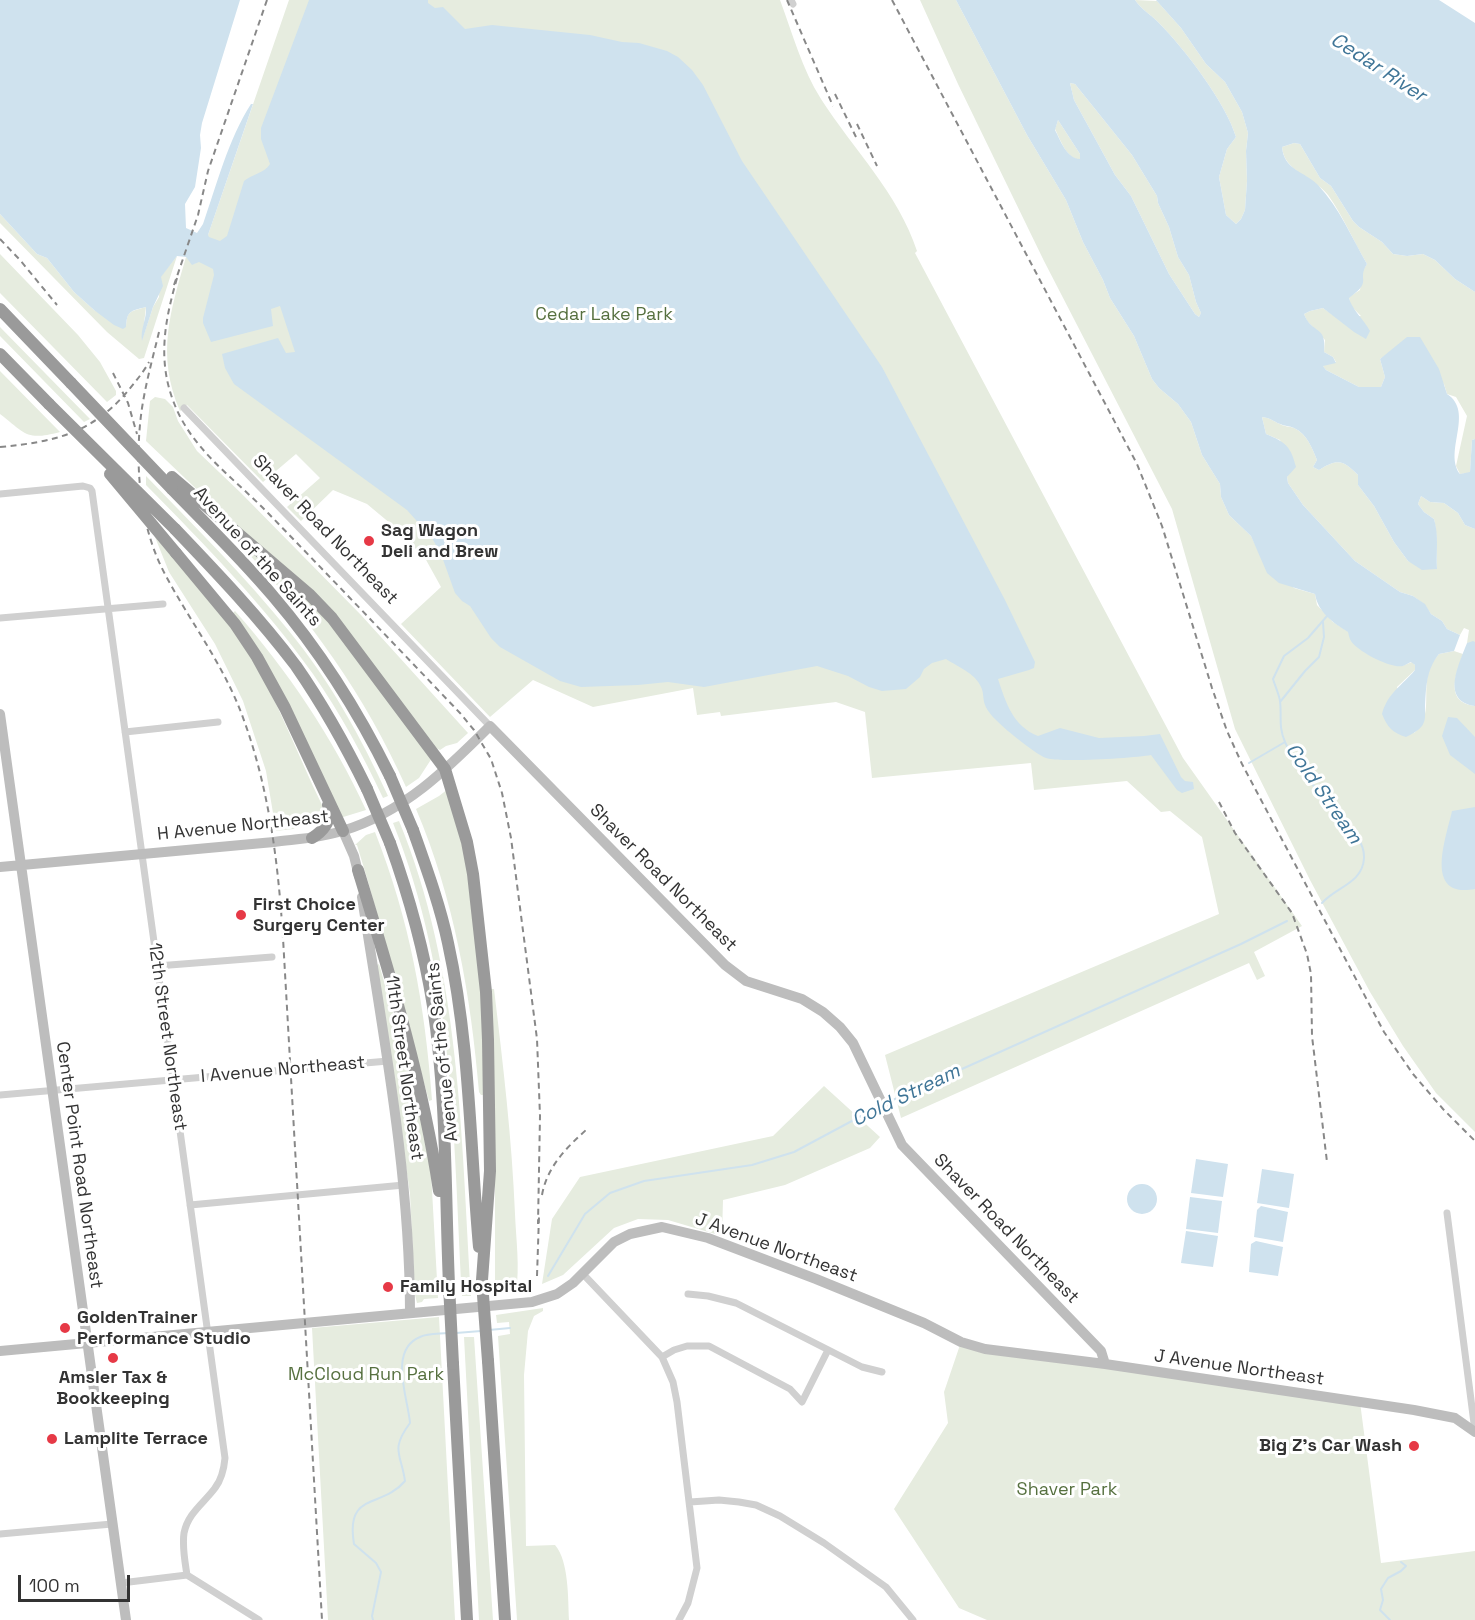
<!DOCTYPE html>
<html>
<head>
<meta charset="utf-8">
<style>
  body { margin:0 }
  #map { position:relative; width:1475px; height:1620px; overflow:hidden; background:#fff; font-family:"Space Grotesk",sans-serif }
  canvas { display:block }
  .scale { position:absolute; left:18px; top:1575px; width:112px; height:27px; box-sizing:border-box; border:3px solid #333; border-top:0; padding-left:8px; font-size:18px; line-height:21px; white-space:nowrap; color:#333; -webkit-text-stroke:4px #fff; paint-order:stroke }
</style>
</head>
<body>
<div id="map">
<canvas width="1475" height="1620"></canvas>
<div class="scale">100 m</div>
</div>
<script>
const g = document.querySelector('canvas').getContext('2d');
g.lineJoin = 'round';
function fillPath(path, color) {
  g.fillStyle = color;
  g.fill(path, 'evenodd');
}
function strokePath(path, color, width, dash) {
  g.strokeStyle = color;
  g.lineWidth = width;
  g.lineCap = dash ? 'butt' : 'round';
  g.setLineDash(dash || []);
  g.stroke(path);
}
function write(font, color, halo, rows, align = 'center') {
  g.font = font + ' "Space Grotesk",sans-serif';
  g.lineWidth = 6;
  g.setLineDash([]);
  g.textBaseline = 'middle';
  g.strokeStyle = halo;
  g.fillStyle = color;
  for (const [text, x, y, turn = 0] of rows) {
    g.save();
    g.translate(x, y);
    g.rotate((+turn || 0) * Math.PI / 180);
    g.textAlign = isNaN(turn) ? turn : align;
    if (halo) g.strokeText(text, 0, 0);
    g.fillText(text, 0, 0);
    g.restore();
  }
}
const green = new Path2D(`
  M289 0H780C792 32 802 69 821 99 853 149 898 193 917 251L915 253 1183 758 1302 926 1254 952 1265 976 1257 980 1249 963 901 1118 885 1055 1219 914 1202 837 1170 811 1161 812 1127 781 1034 790 1031 763 872 778 865 712 836 702 721 716 720 712 697 715 693 688 593 707 533 680 490 717 401 624 441 587 425 558 391 524 367 504 333 490 301 521 287 507 320 478 296 454 263 482 187 405 180 411C156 355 170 312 186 257L194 264 199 261Z
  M920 0H956L1027 135 1066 200 1083 242 1103 280 1110 298 1134 336 1152 379 1159 388 1178 404 1191 422 1202 455 1220 484 1221 497 1229 515 1251 536 1260 554 1294 588 1315 594 1317 605 1333 622 1402 666 1412 662 1415 665V670L1397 687 1414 733C1435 716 1420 688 1431 666 1432 661 1436 658 1439 654L1454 651 1463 654C1456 674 1444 702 1475 706V1132L1436 1093 1403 1046 1370 992 1310 880 1235 729 1172 509 1044 261 958 84Z
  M1135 0 1157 1 1181 28 1206 64 1225 82 1242 112 1248 133 1246 151 1247 181 1245 210 1241 219 1236 224 1226 215 1219 177 1227 149 1236 137C1226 103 1184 48 1158 22 1150 14 1142 10 1135 0Z
  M1070 83 1075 84 1132 155 1157 196 1158 203 1169 227 1178 257 1189 275 1196 302 1201 313 1199 317 1195 314 1169 274 1131 196 1115 175 1074 100Z
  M1058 120 1080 154V160C1066 158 1061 141 1055 129Z
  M1294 143 1300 144 1320 178 1331 186 1353 221 1359 227 1382 242 1393 254 1407 256 1423 254 1435 260 1455 279 1475 292V439L1472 440 1470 473 1460 474 1456 466 1467 416 1456 397 1447 394 1444 384 1392 351 1380 359 1385 377 1381 387H1359L1326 370 1322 365 1336 362 1333 357 1324 352 1325 340 1307 321 1304 314 1310 311 1323 308 1337 318 1361 316 1350 305 1349 297 1360 290 1363 270 1367 264C1354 242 1343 216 1328 195 1314 177 1284 172 1282 147Z
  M0 214 37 254 47 258 74 292 94 310 126 327C127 310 130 312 146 307L142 340 153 307 159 297 160 277 177 256 144 358 139 359 107 332 0 223Z
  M0 254 78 335 100 362 116 391V395L107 402 0 293Z
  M0 327 90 419 84 422 0 336Z
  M0 371 60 432C26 441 26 434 0 414Z
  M155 397 165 399 173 407 178 421 197 451 241 493 361 615 468 733 457 743 446 746 440 750 436 748 353 638 146 441 150 401Z
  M1262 417C1270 418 1273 421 1280 424 1284 427 1290 426 1294 428 1307 434 1312 448 1317 460L1313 467 1319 470C1338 458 1343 460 1358 475V485L1374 506 1394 542 1408 561 1437 569C1436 552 1438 536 1434 519L1424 512 1418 504 1421 496 1430 502 1444 503 1458 513 1465 525 1475 529V642L1467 643 1469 630 1464 628 1460 635 1447 629 1442 621 1431 614 1424 604 1413 596 1400 592 1355 561 1303 505 1288 483 1287 477 1290 472 1280 440 1266 434Z
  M146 476C195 527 245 576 289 631 330 681 361 737 388 796L383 798C363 755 340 713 313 674 264 605 205 545 146 485Z
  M155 537C186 574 222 611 248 652 278 700 297 754 322 805L323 812 321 819 311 821 293 829 276 831 266 771 243 701 215 644 169 572Z
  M241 542 306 599 330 623 432 758 419 778 406 787C366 697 308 615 240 545Z
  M235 611C288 671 333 738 366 810L340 818 232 614Z
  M448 789 464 847 481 983 484 1095H481L479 1092C471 996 454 898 416 809L439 796Z
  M399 821C461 971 461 1136 471 1296H462C453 1133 455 978 393 823Z
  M375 832C410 921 425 1005 432 1100L429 1101 367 878 357 845H355L366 835Z
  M379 964 415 1089 431 1172 438 1298 424 1299 422 1302 417 1303 415 1295 410 1194 377 965Z
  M490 989H494C503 1064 512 1139 515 1214 516 1239 520 1267 516 1292L495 1294V1128Z
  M824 1086 880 1137 870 1148 785 1185 723 1200 722 1236 668 1220 638 1219 614 1228 563 1275 542 1284 552 1219 580 1177 773 1136Z
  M543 1308V1311L534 1316 528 1331 524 1375 526 1546 555 1545C569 1561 568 1599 569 1620H517L498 1336 510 1334 509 1322 497 1323 496 1315Z
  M439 1317 455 1620H328L312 1328Z
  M464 1337H474L493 1620H479Z
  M961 1342 1360 1402 1381 1563 1475 1551V1620H987L959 1608 894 1509 948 1423 944 1392Z`);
const water = new Path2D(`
  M0 0H240L202 123 200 135 201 148 195 187 185 204 186 228 197 233 203 224C217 184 228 140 251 104H253L208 235 209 237 220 241 227 236 244 181C252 174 265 173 270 164L261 139V128L309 0H428V3L435 8 443 7 465 29 492 25 590 35 622 42 639 43 667 51 678 57 692 70 703 85 742 161 882 367 1005 600 1035 662 1034 668 1029 670 998 679C1006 703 1013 726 1038 736L1060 728 1099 738 1144 736 1160 734 1181 777 1185 781 1193 782 1194 789 1182 793 1177 790 1151 755C1135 758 1060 763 1046 758 1035 754 995 722 989 712 981 701 985 695 981 687 975 673 958 667 946 659L932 663 924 669 920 677 906 689 882 691 869 687 848 676 817 666 704 687 668 682 638 685 581 687 560 681 500 647 491 638 470 606 462 601 455 593 441 554 432 538 407 510 234 384 225 368 222 354 278 338 286 353 295 352 280 306 271 309 273 326 211 342 203 323V318L214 275 213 269 199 262 192 265 186 257 177 256 161 277 163 286 153 307 142 341C140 329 147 319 146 307 130 311 127 311 126 327L123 329 114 325 94 310 74 292 47 258 37 254 0 214Z
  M956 0H1135C1142 10 1150 14 1158 22 1184 48 1226 103 1236 137L1227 149 1219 177 1226 215 1236 224 1241 219 1245 210 1247 181 1246 151 1248 133 1242 112 1225 82 1206 64 1181 28 1156 0H1439L1475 23V292L1455 279 1435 260 1423 254 1407 256 1393 254 1382 242 1359 227 1353 221 1331 186 1320 178 1300 144 1294 143 1282 147C1284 170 1304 171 1318 185 1339 207 1352 238 1367 264 1356 281 1374 280 1349 298 1351 308 1364 320 1370 331L1366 339 1354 332 1323 308 1310 311 1304 314C1312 335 1327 324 1324 352L1333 357 1336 363 1323 366 1326 370 1359 387H1381L1385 377 1380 359 1407 337H1420L1439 369 1447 394C1475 412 1443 452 1460 474L1470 472 1472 440 1475 439V529L1465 525 1458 513 1444 503 1430 502 1421 496 1418 504 1424 512 1434 519C1439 535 1436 552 1437 569L1422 570 1408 561 1394 542 1374 506 1358 485V475C1343 460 1338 458 1319 470L1313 467 1317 460C1312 448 1307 434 1294 428 1290 426 1284 426 1280 424 1273 421 1270 418 1262 417L1266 434C1286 442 1291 447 1296 467L1287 477 1288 483 1303 505 1355 561 1400 592 1413 596 1425 604 1431 614 1442 621 1447 629 1460 635 1454 651 1439 654C1426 670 1426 688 1425 708 1425 715 1426 720 1422 726 1418 731 1412 734 1406 737 1393 733 1387 727 1382 714 1388 692 1402 686 1415 670V665L1411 662C1408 663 1406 665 1403 666 1391 669 1357 651 1351 641 1349 638 1349 635 1348 632 1332 622 1318 612 1315 594L1279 583 1267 573 1251 536 1229 515 1221 497 1220 484 1202 455 1191 422 1178 404 1159 388 1152 379 1134 336 1110 298 1103 280 1083 242 1066 200 1027 135ZM1070 83 1075 84 1132 155 1157 196 1158 203 1169 227 1178 257 1189 275 1196 302 1201 313 1199 317 1195 314 1169 274 1131 196 1115 175 1074 100ZM1058 120 1080 154V159C1066 158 1061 141 1055 130Z
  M1473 641 1475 642V706C1440 701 1459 664 1467 643Z
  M1448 717 1457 718 1475 737V774L1450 755 1442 736Z
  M1475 807V889C1423 899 1446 838 1452 811Z
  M1196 1159 1228 1164 1223 1197 1191 1193Z
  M1262 1169 1294 1174 1289 1208 1257 1203Z
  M1127 1199a15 15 0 1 1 30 0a15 15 0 1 1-30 0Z
  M1190 1197 1222 1201 1218 1233 1186 1229Z
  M1261 1206 1288 1212 1283 1242 1254 1237 1257 1210Z
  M1186 1231 1218 1236 1213 1267 1181 1263Z
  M1256 1241 1283 1247 1278 1276 1249 1272 1251 1244Z`);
const stream = new Path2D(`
  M1280 702 1305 671 1319 657 1324 637 1323 622
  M1249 763 1285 742
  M1322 903C1336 887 1363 883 1364 858 1365 836 1341 823 1329 806 1315 786 1295 765 1285 742 1278 726 1282 715 1280 701 1279 694 1275 686 1273 679L1284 656 1308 638 1327 616
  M886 1103 1241 944 1287 921
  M548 1276 585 1214 610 1193 644 1181 752 1165 794 1152 878 1107
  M489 1330 510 1328
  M456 1333 481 1331
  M373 1620 372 1616 381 1572 376 1563 354 1544C345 1491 382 1509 405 1481 401 1453 390 1450 410 1423 408 1398 388 1350 420 1337 428 1333 439 1334 448 1333
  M1390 1620 1380 1610 1383 1600 1381 1589 1388 1578 1401 1571 1406 1566 1401 1562`);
const street = new Path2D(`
  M791 0 793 4
  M184 408 490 726
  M0 494 83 486 90 488 92 491 225 1458C224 1469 222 1479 215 1488 204 1503 188 1513 184 1533 182 1547 185 1562 187 1575
  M0 618 163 604
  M125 732 218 722
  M157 966 272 957
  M0 1095 388 1061
  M190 1205 404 1185
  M1447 1213 1475 1431
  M583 1274 662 1357 673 1382 677 1402 697 1568 688 1603 679 1620
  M688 1294 708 1296 736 1303 862 1367 882 1372
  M662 1357 674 1350 687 1346H709L790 1389 802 1402 828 1350
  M690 1502 719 1500 739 1502 756 1505 780 1516 824 1543 886 1587 913 1620
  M0 1534 112 1524
  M121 1583 187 1575 259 1620`);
const secondary = new Path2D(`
  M0 714 126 1620
  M343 831 354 856 359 876
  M0 867 274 842C297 839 320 838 342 831 403 813 447 769 490 726L725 965 746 981 802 999 823 1012 840 1027 853 1043 902 1145 1101 1351 1105 1364
  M362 897C383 1035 410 1174 410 1313
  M0 1351 532 1302 557 1294 573 1283 614 1242 630 1234 662 1227 708 1238 816 1279 924 1323 961 1342 985 1349 1105 1364 1414 1410 1455 1418 1475 1432`);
const highway = new Path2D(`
  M0 309 71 383
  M0 354 49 404
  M172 477 309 594 332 618 445 769 467 842 473 874 486 992 488 1040 490 1171 482 1280
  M172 489C206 524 242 559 273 596 320 651 358 711 390 776
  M175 529C217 573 259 617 296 666 323 705 346 746 367 789
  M176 553 235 624 257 657 285 708 343 831
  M413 830C426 867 440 905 448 943 470 1043 470 1146 479 1247
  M312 838C325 830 332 820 328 805
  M390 843C409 896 424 950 433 1006 447 1098 445 1192 449 1285
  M358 870C390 975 423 1082 439 1191
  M488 1361 505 1620
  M453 1364 467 1620`);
const rail = new Path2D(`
  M787 0 833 106
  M892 0 1137 464 1162 526 1212 688 1227 731 1242 764 1384 1032 1413 1074 1443 1109 1475 1141
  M835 94 856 137
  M857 124 877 166
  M0 239 20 260 57 305
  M177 278C165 320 157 360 174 403 192 450 234 478 268 513 332 579 396 646 460 713L474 730 491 759 502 793 511 838 537 1039 540 1116 538 1224
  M174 285 198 215 208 171 267 0
  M159 332C153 357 146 382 142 408 134 462 139 527 166 576 191 623 223 664 242 715 269 787 278 861 283 938L322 1620
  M113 373 128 403 137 434
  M0 447C53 442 91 434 127 392 135 382 143 373 149 362
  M1219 802 1235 833 1292 913 1307 954 1311 974 1312 1036 1327 1162
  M542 1195C547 1167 566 1148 586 1130
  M537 1276 539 1216`);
const highwayBridge = new Path2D(`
  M71 383 172 489
  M49 404 175 529
  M110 474 176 553
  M390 776 413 830
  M367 789 390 843
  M482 1282 488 1361
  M449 1285 453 1364`);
const markers = [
  [369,541,6,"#e63946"],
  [241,915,6,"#e63946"],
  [388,1287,6,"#e63946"],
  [65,1328,6,"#e63946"],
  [113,1358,6,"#e63946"],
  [52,1439,6,"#e63946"],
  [1414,1446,6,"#e63946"]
];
const parkNames = [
  ["Cedar Lake Park",604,315],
  ["McCloud Run Park",366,1375],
  ["Shaver Park",1067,1490]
];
const streetNames = [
  ["Shaver Road Northeast",325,530,46],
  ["Avenue of the Saints",257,557,48],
  ["H Avenue Northeast",243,826,-6],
  ["Shaver Road Northeast",663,878,45],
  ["12th Street Northeast",167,1037,82],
  ["Avenue of the Saints",443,1052,-96],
  ["11th Street Northeast",404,1068,82],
  ["I Avenue Northeast",283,1070,-5],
  ["Center Point Road Northeast",79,1165,82],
  ["Shaver Road Northeast",1006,1229,46],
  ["J Avenue Northeast",776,1248,20],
  ["J Avenue Northeast",1239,1368,8]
];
const poiNames = [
  ["Sag Wagon",381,531],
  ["Deli and Brew",381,552],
  ["First Choice",253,905],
  ["Surgery Center",253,926],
  ["Family Hospital",400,1287],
  ["GoldenTrainer",77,1318],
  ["Performance Studio",77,1339],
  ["Amsler Tax &",113,1378,"center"],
  ["Bookkeeping",113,1399,"center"],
  ["Lamplite Terrace",64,1439],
  ["Big Z's Car Wash",1402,1446,"right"]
];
const waterNames = [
  ["Cedar River",1378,68,33],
  ["Cold Stream",1323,794,55],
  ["Cold Stream",906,1096,-26]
];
fillPath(green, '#e6ecdf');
fillPath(water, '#cfe2ee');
strokePath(stream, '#cfe2ee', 2);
strokePath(street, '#d0d0d0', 7);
strokePath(secondary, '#bdbdbd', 10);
strokePath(highway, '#9a9a9a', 12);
strokePath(rail, '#888', 2, [6, 4.5]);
strokePath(highwayBridge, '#9a9a9a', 12);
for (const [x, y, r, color] of markers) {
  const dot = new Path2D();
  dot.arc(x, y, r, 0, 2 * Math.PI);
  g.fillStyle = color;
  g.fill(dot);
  strokePath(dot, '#fff', 2);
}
write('18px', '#56703f', '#fff', parkNames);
write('18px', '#333', '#fff', streetNames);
write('bold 18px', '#333', '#fff', poiNames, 'left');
write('italic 20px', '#3f7597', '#fff', waterNames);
</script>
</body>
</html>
